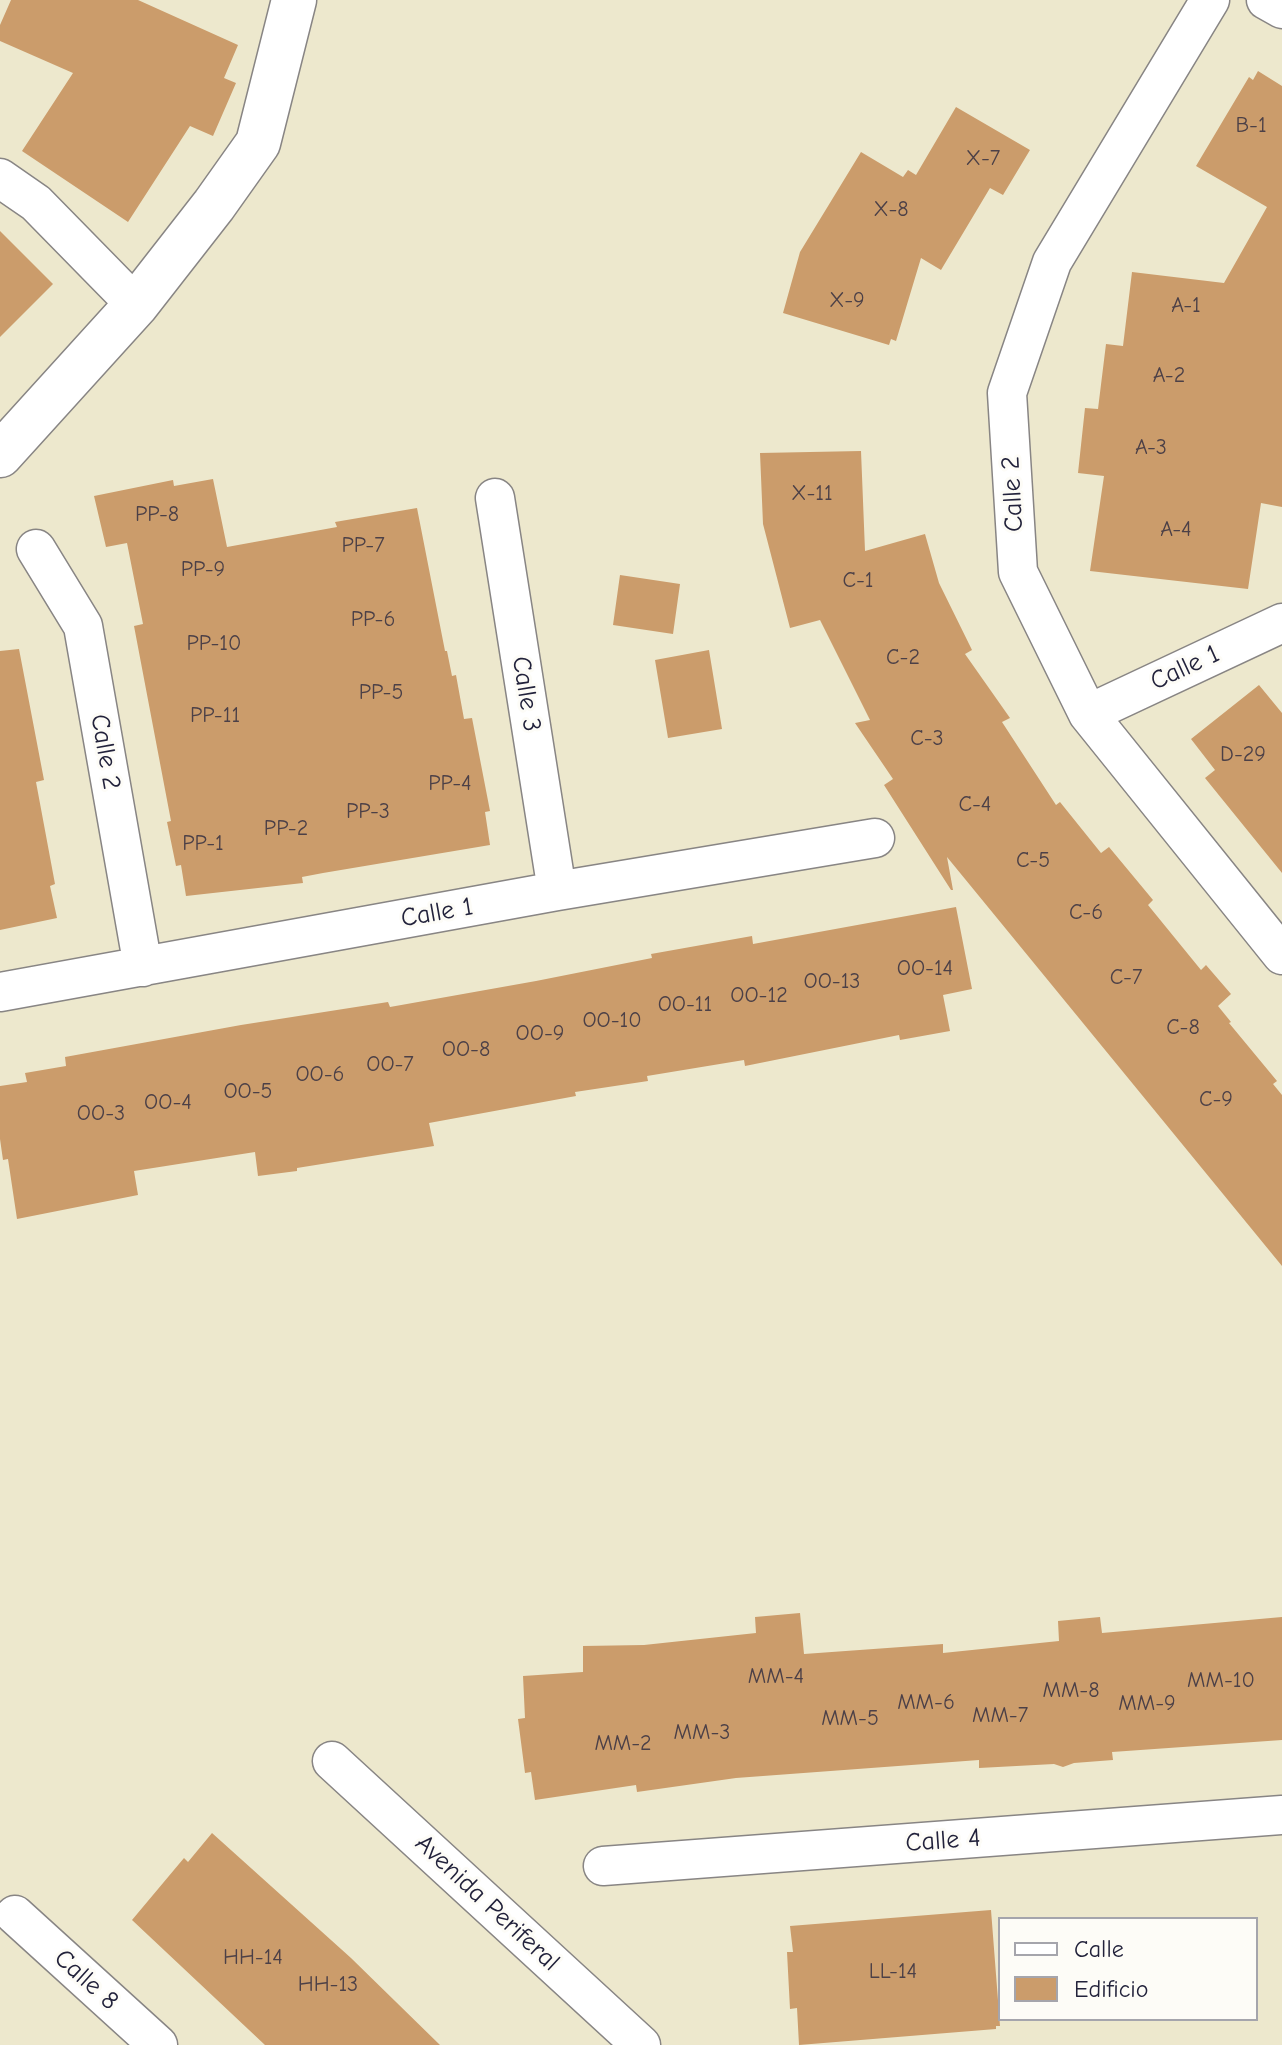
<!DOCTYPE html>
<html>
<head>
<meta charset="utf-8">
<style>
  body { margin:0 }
  #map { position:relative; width:1282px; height:2045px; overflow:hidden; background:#ede8cd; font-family:"Comic Neue",sans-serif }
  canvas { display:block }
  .legend { position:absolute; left:998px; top:1917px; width:260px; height:104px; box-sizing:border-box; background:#fdfcf7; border:2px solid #a5a5ac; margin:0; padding:10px 14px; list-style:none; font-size:24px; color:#22223b }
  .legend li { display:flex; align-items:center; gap:16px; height:40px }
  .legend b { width:40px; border:2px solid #a5a5ac }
</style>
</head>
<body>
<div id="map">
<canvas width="1282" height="2045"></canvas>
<ul class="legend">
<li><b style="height:10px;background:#fff"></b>Calle</li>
<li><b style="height:22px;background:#cb9c6b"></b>Edificio</li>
</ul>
</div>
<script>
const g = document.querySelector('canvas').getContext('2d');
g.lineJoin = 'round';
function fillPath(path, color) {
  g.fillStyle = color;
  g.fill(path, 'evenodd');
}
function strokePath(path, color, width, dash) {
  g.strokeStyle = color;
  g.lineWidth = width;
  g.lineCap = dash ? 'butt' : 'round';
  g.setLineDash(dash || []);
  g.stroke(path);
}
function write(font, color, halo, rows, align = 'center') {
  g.font = font + ' "Comic Neue",sans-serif';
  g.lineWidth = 6;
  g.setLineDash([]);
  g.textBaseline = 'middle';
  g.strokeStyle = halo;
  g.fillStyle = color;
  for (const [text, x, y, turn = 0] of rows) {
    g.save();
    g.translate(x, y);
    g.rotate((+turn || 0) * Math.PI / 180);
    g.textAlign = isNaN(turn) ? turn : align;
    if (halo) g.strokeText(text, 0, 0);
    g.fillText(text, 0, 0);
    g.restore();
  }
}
const building = new Path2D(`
  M11 0H138L238 45 224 78 236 83 213 136 190 126 128 222 22 151 73 73 0 41V25Z
  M1258 71 1282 86V507L1261 503 1248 589 1090 571 1104 476 1078 473 1085 408 1098 409 1106 344 1123 346 1132 272 1224 283 1267 207 1196 166 1249 77 1253 80Z
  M956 107 1030 150 1003 195 990 188 941 270 921 258 896 341 891 339 889 345 783 313 800 252 861 152 903 177 908 170 916 175Z
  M0 231 53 284 0 337Z
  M861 451 865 551 925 534 939 583 972 650 965 654 1010 718 1002 722 1056 805 1060 802 1101 853 1109 847 1153 900 1148 905 1201 970 1206 965 1231 994 1218 1006 1231 1022 1229 1023 1277 1081 1273 1084 1282 1095V1266L947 857 953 890H951L884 785 893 779 855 723 870 720 820 620 790 628 763 524 760 453Z
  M213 479 227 547 337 527 335 522 417 508 445 651H447L452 676 456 675 464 719 472 718 490 811 485 812 490 845 323 873 302 877 303 883 186 896 181 865 176 866 167 822 171 821 134 626 143 624 127 543 106 547 94 496 173 480 174 486Z
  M620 575 680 584 673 634 613 625Z
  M19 649 44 780 36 782 55 884 50 886 57 918 0 930V651Z
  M709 650 722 729 668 738 655 660Z
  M1259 685 1282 713V873L1205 778 1215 770 1191 739Z
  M956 907 972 989 943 995 950 1031 900 1040 899 1035 745 1066 744 1060 647 1076 648 1081 575 1092 576 1096 429 1123 434 1146 297 1168V1171L258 1176 255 1152 134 1171 138 1195 17 1219 8 1159 3 1160 0 1139V1086L27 1082 25 1073 66 1066 65 1057 241 1025 388 1002 390 1007 536 981 652 958 651 954 752 936 753 944Z
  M800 1613 804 1654 943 1644V1653L1059 1641 1058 1621 1100 1617 1102 1633 1282 1617V1740L1112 1752 1113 1760 1074 1763 1063 1767 1054 1764 979 1768V1760L736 1778 637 1792 636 1785 535 1800 531 1772 525 1773 518 1719 525 1718 523 1676 583 1672V1646L644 1645 756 1633 755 1617Z
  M212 1833 351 1958 440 2045H265L132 1920 184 1858 188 1862Z
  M991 1910 1000 2026H996V2029L799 2045 797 2008 790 2009 787 1952H793L790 1926Z`);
const street = new Path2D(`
  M1210 0 1052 262 1007 393 1018 572 1088 714 1282 955
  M1266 0 1282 9
  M0 178 36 203 136 305
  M495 498 557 891
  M36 549 83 626 143 967
  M1088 714 1282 623
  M0 992 557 891 875 838
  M332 1761 641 2045
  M603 1866 1282 1815
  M15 1915 158 2045`);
const secondary = new Path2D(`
  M0 455 136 305 214 205 258 143 294 0`);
const numberNames = [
  ["B-1",1251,126],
  ["X-7",983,159],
  ["X-8",891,210],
  ["X-9",847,301],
  ["A-1",1186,306],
  ["A-2",1169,376],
  ["A-3",1151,448],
  ["X-11",812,494],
  ["PP-8",157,515],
  ["A-4",1176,530],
  ["PP-7",363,546],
  ["PP-9",203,570],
  ["C-1",858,581],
  ["PP-6",373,620],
  ["PP-10",214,644],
  ["C-2",903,658],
  ["PP-5",381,693],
  ["PP-11",215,716],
  ["C-3",927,739],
  ["D-29",1243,755],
  ["PP-4",450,784],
  ["C-4",975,805],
  ["PP-3",368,812],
  ["PP-2",286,829],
  ["PP-1",203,844],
  ["C-5",1033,861],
  ["C-6",1086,913],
  ["OO-14",925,969],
  ["C-7",1126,978],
  ["OO-13",832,982],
  ["OO-12",759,996],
  ["OO-11",685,1005],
  ["OO-10",612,1021],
  ["C-8",1183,1028],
  ["OO-9",540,1034],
  ["OO-8",466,1050],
  ["OO-7",390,1065],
  ["OO-6",320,1075],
  ["OO-5",248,1092],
  ["C-9",1216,1100],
  ["OO-4",168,1103],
  ["OO-3",101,1114],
  ["MM-4",776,1677],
  ["MM-10",1221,1681],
  ["MM-8",1071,1691],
  ["MM-6",926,1703],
  ["MM-9",1147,1704],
  ["MM-7",1000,1716],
  ["MM-5",850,1719],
  ["MM-3",702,1733],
  ["MM-2",623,1744],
  ["HH-14",253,1958],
  ["LL-14",893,1972],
  ["HH-13",328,1985]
];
const streetNames = [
  ["Calle 2",1013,494,-93],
  ["Calle 1",1185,668,-25],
  ["Calle 3",526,694,81],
  ["Calle 2",105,752,80],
  ["Calle 1",437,913,-10],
  ["Calle 4",943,1841,-4],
  ["Avenida Periferal",487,1903,43],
  ["Calle 8",86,1980,42]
];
fillPath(building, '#cb9c6b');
strokePath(street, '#888584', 41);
strokePath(secondary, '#888584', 47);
strokePath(street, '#fff', 38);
strokePath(secondary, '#fff', 44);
write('22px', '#4c4047', null, numberNames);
write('26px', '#22223b', '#fdfcf7', streetNames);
</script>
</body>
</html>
